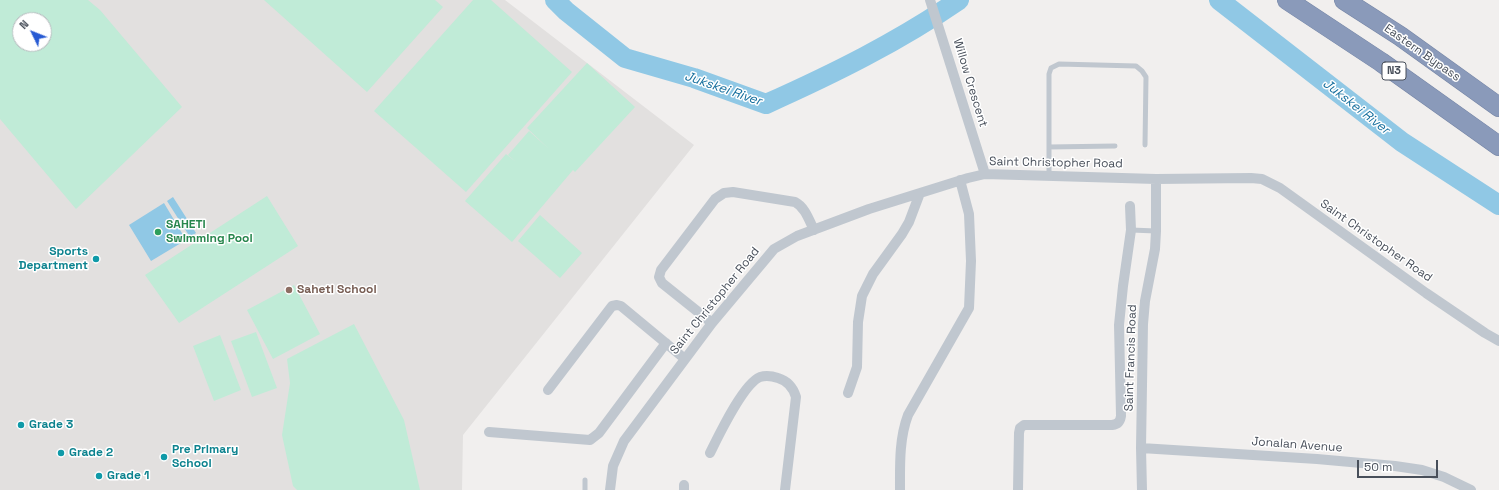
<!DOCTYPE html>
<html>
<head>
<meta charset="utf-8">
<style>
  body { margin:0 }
  #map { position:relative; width:1499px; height:490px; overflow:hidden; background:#f1efee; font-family:"Space Grotesk",sans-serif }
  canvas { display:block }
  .north { position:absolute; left:12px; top:12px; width:40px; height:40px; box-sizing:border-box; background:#fff; border:1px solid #b6b9bd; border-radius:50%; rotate:313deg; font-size:11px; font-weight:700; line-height:16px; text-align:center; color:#484f5a }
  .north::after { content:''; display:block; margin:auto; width:14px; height:18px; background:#275ad3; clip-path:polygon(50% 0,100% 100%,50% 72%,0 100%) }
  .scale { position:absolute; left:1357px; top:460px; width:81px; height:18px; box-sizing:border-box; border:2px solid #484f5a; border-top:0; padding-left:5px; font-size:12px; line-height:14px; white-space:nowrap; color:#484f5a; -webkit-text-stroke:3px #fff; paint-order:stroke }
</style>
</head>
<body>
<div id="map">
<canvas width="1499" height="490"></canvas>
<div class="north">N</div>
<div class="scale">50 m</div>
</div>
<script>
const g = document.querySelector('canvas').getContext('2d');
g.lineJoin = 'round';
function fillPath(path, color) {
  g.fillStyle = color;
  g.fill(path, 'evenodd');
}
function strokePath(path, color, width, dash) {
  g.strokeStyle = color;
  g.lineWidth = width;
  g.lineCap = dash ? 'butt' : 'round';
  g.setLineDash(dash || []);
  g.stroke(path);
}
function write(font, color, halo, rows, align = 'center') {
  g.font = font + ' "Space Grotesk",sans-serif';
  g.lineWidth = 3;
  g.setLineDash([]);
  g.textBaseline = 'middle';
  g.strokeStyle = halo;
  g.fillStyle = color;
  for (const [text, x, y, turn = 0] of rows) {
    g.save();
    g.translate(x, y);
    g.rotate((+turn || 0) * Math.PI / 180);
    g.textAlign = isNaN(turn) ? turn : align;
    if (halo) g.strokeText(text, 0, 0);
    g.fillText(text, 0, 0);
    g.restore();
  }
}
const education = new Path2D(`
  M0 0H505L694 145 463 435 462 490H0ZM20 20H44V44H20Z`);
const green = new Path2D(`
  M0 0H88L100 10 182 107 76 209 0 119ZM20 20H44V44H20Z
  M264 0H435L443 7 367 92Z
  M473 0H491L572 72 466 192 374 111Z
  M587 63 635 107 575 172 573 170 512 242 465 201 506 154 516 162 508 155 529 131 549 149 527 128Z
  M267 196 298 246 179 323 145 275Z
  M540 215 582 253 560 278 518 241Z
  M294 285 320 334 273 359 247 310Z
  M354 324 404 420 420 490H297L293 486 282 435 290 383 287 359Z
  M256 332 277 388 252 397 231 341Z
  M220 335 241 390 214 401 193 346Z`);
const water = new Path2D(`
  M173 197 196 233 190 237 167 201Z
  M164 203 186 240 151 261 129 225Z`);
const river = new Path2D(`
  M555 0 566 11 625 58 694 78 766 104C833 74 898 42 959 0
  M1219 0 1402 142 1499 205`);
const lane = new Path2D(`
  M1049 147 1115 146
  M1049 177V74L1051 68 1059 64 1136 66 1142 71 1146 77 1145 145
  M1131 230 1156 231
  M585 490V480`);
const street = new Path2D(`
  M930 0 985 174
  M712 323 662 283 659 277 661 270 715 199 724 193 733 192 795 202C805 207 809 220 814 230
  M548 390 612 306 617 305 621 306 685 359
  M848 393 857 367 858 322 862 296 873 274 902 234 909 222 920 193
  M489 432 590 440 599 433 666 343
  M1141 448 1317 459 1395 466 1422 470 1444 477 1471 490
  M710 453C719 435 743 384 760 377 767 375 772 376 778 378 788 381 793 387 796 397L785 490
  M610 490 613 466 624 441 712 323 774 249 797 236 869 209 968 178 985 174 1156 179 1251 178 1262 179 1280 188 1426 293 1485 333 1499 341
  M684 490V485
  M900 490C900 465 899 439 908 415L969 308 971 261 969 214 960 180
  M1018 490 1019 433 1020 428 1024 425H1112C1118 424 1120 422 1121 416L1119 325 1123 286 1131 230 1130 206
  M1142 490 1141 448 1143 324 1145 301 1155 249 1156 231V179`);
const highway = new Path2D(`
  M1287 0 1381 62 1499 146
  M1344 0 1400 36 1499 107`);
const markers = [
  [158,232,4,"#2e9e5b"],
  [96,259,4,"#0f9aa8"],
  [289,290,4,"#8d6e63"],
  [21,425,4,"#0f9aa8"],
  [61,453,4,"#0f9aa8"],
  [164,457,4,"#0f9aa8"],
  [99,476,4,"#0f9aa8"]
];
const shields = [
  [1394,71,24]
];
const shieldNames = [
  ["N3",1394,71]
];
const streetNames = [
  ["Eastern Bypass",1422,53,35],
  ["Willow Crescent",970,83,73],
  ["Saint Christopher Road",1056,163,1],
  ["Saint Christopher Road",1376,241,35],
  ["Saint Christopher Road",715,301,-51],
  ["Saint Francis Road",1131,358,-88],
  ["Jonalan Avenue",1297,445,4]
];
const leisureNames = [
  ["SAHETI",166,225],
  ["Swimming Pool",166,239]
];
const cultureNames = [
  ["Sports",88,252,"right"],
  ["Department",88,266,"right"],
  ["Grade 3",29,425],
  ["Pre Primary",172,450],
  ["School",172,464],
  ["Grade 2",69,453],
  ["Grade 1",107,476]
];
const educationNames = [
  ["Saheti School",297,290]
];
const waterNames = [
  ["Jukskei River",723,89,19],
  ["Jukskei River",1356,107,38]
];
fillPath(education, '#e2e0df');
fillPath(green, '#c0ebd7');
fillPath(water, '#90c8e5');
strokePath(river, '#90c8e5', 20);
strokePath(highway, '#7585a5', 20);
strokePath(lane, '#c0c7cf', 5);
strokePath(street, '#c0c7cf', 10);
strokePath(highway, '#8a9aba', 19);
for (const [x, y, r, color] of markers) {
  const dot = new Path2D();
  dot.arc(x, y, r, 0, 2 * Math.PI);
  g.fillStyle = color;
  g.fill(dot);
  strokePath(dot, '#fff', 1.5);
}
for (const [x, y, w] of shields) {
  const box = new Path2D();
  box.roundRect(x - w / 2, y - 9, w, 18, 3);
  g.fillStyle = '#fff';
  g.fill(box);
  strokePath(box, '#484f5a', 1);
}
write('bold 11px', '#484f5a', null, shieldNames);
write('12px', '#484f5a', '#fff', streetNames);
write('bold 12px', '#27864d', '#fff', leisureNames, 'left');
write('bold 12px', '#0d838f', '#fff', cultureNames, 'left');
write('bold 12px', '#785e54', '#fff', educationNames, 'left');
write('italic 13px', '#17709e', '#fff', waterNames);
</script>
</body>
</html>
